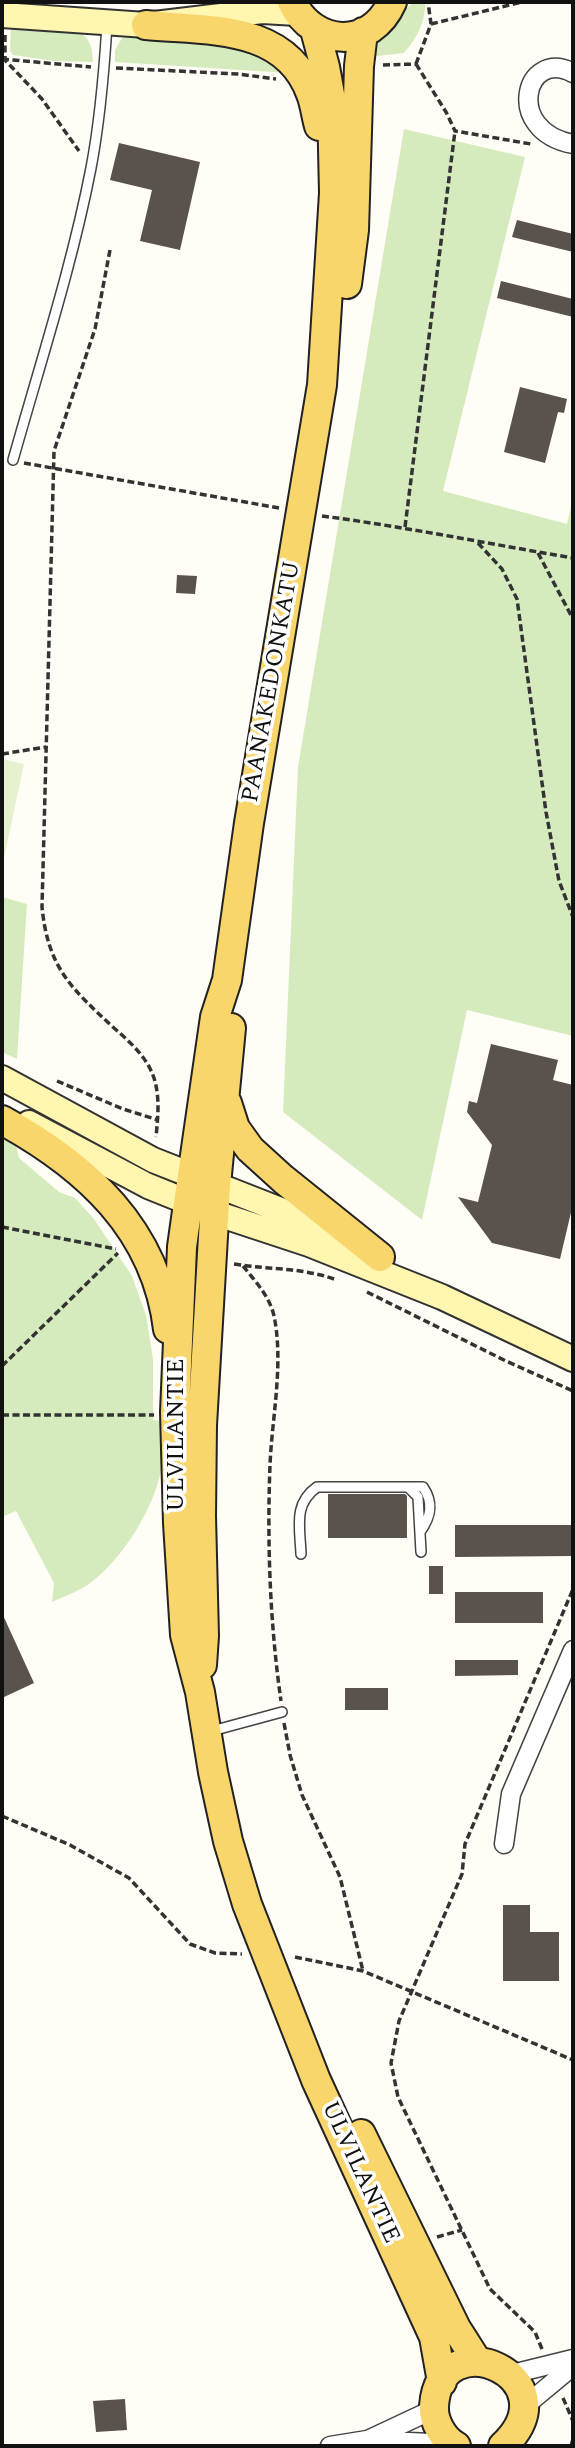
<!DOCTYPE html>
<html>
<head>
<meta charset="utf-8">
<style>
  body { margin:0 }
  #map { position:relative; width:575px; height:2448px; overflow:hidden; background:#fffdf5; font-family:Spectral,serif }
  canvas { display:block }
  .frame { position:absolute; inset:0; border:4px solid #111; pointer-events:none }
</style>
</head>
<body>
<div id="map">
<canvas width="575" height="2448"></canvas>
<div class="frame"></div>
</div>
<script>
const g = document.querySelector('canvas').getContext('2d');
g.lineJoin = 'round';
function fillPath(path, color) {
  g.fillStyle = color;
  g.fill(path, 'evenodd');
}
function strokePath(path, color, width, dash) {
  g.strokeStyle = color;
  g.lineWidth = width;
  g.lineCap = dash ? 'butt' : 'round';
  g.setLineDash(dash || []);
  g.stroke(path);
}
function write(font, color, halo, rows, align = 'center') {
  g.font = font + ' Spectral,serif';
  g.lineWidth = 7;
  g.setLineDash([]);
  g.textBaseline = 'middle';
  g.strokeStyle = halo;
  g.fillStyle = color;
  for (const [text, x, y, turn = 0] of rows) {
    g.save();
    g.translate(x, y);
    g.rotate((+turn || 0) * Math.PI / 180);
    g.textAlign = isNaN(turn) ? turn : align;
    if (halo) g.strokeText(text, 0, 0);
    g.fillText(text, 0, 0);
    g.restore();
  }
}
const green = new Path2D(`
  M415 2H425C426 21 417 38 404 53L369 57C377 32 393 17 415 2Z
  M11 26 77 31C91 38 92 47 93 62L54 61 13 55 10 51Z
  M145 33 242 41 288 73 115 62V50L122 38Z
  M404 129 525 157 443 491 567 524 573 499V1036L467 1010 422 1220 283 1112 298 767Z
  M2 897 27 904 17 1059 2 1052Z
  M2 1132 15 1142 19 1158 59 1192 75 1198 94 1219 132 1276 146 1315 153 1359V1420L162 1421C162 1435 164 1450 162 1464 157 1505 121 1563 86 1586 76 1592 63 1597 52 1602L54 1583 16 1511 2 1517Z`);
const pitch = new Path2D(`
  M2 759 24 764 2 868Z`);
const building = new Path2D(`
  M119 143 200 162 180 250 140 241 152 190 110 180Z
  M517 220 573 234V252L512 237Z
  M501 281 573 299V317L497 298Z
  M520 387 567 399 564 413 558 412 545 463 504 452Z
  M177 575 197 576 195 594 176 593Z
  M491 1044 558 1060 553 1080 573 1085V1204L560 1259 492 1243 458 1197 478 1202 492 1145 467 1112 469 1101 477 1103Z
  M328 1494H405L407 1496V1538H328Z
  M455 1525H573V1556L455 1557Z
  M429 1566H443V1594H429Z
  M455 1592H543V1623H455Z
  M2 1613 34 1683 2 1698Z
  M455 1660H518V1675L455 1676Z
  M345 1688H388V1710H345Z
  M503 1905H530V1932H559V1981H503Z
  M125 2399 127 2430 96 2432 93 2401Z`);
const path = new Path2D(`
  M431 24 522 2
  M5 35V60L42 99 79 151
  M2 59 91 67
  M416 64 446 112 455 131 531 144
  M416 64 431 24 428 2
  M383 65 416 64
  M116 68 238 74 276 79
  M110 250 95 329 54 451 42 907C48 968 71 988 114 1028 130 1042 147 1057 154 1078 160 1097 158 1117 156 1137
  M24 463 279 508
  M322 516C406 527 490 544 573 558
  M405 527 455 131
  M478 543 502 569 517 599 546 812 559 881 573 917
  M538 553 573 619
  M2 754 46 747
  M57 1081 123 1109 158 1120
  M2 1227 116 1249
  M234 1264C270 1270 301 1267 337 1280
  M243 1266C256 1282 272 1299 275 1321 283 1368 272 1418 270 1465 267 1544 270 1624 281 1701
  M367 1292 506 1361 573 1391
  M2 1366 118 1253
  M2 1415H154
  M284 1723 290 1755 302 1795 340 1877 363 1971
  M2 1816 70 1845 129 1878 190 1944 215 1953 242 1954
  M295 1957 363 1971 573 2060
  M437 2237 462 2230
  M542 2349 535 2332 490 2289 398 2097 391 2063 399 2021 462 1874 465 1844 573 1589
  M563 2398 573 2421
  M571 2446 573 2439`);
const service = new Path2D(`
  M13 460C40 364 72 266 91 168 100 121 104 73 107 25
  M408 1487H423C434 1503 431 1517 420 1532
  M301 1554C300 1527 293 1504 317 1487H408L418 1497 421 1552
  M208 1732 282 1712`);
const minor = new Path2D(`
  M573 73C525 47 503 131 573 144
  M504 1844 511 1794 573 1650
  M512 2374 573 2359
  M526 2405 573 2366
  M370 2439 434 2409
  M330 2446 367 2440 452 2444`);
const secondary = new Path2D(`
  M2 15 146 25 262 11 297 13
  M2 1078 153 1160 283 1211 355 1245
  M29 1123 148 1186 215 1213 309 1244 442 1297 573 1359`);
const primary = new Path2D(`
  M292 2C314 47 371 50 392 2
  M146 25C208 31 286 24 311 94 315 104 316 116 319 126
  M315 30 325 67 332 105 334 193 322 385 249 823 227 980 215 1017 188 1204 182 1247 175 1412 178 1523 185 1635 200 1692 213 1772 228 1841 247 1904 316 2080 434 2337 442 2382
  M347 284 354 230 359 66 363 32
  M227 1103 235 1128 250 1149 283 1179 380 1257
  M2 1120C86 1166 156 1229 168 1329
  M202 1665 204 1636 201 1516 202 1425 216 1185 231 1028
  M361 2134 456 2328 477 2361
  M456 2446C443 2439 433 2421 434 2406 440 2318 575 2378 503 2446`);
const streetNames = [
  ["PAANAKEDONKATU",273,682,-80],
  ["ULVILANTIE",178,1435,-90],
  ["ULVILANTIE",359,2173,65]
];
fillPath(green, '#d5ebbd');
fillPath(pitch, '#e6f2cf');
fillPath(building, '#5a524d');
strokePath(service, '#444', 12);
strokePath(minor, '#444', 21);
strokePath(secondary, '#333', 28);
strokePath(primary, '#222', 32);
strokePath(path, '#333', 3.5, [7, 3.5]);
strokePath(service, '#fff', 9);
strokePath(minor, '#fff', 18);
strokePath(secondary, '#fff6b0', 24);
strokePath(primary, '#f9d66b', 28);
write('24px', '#111', '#fff', streetNames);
</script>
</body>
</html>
